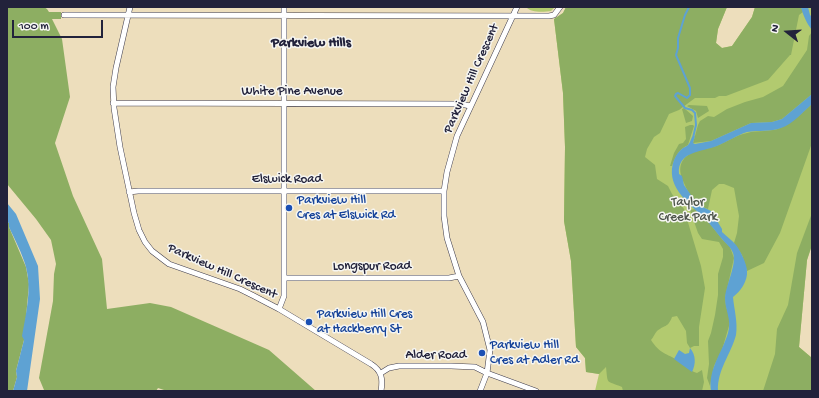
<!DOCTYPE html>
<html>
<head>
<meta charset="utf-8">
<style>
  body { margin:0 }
  #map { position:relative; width:819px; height:398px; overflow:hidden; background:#eddebc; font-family:"Gochi Hand",sans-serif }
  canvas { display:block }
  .frame { position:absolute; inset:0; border:8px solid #22223b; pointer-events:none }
  .north { position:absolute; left:767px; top:12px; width:40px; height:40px; -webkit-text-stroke:3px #f6f6f2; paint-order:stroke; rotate:287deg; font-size:11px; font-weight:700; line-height:16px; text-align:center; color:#22223b }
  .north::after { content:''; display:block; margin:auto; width:14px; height:18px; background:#22223b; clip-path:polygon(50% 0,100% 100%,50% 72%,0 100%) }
  .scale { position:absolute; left:12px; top:20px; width:91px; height:18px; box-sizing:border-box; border:2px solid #22223b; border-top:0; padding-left:5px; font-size:12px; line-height:14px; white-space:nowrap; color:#22223b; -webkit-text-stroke:3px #f6f6f2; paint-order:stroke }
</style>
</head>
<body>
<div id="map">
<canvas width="819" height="398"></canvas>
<div class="frame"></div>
<div class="north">N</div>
<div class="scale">100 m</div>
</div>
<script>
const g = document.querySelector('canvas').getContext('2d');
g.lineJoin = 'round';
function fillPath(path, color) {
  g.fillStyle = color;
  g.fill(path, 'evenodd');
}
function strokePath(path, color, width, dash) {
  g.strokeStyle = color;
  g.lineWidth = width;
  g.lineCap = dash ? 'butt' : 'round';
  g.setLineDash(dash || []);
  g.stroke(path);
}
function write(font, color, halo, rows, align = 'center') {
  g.font = font + ' "Gochi Hand",sans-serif';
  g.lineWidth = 3;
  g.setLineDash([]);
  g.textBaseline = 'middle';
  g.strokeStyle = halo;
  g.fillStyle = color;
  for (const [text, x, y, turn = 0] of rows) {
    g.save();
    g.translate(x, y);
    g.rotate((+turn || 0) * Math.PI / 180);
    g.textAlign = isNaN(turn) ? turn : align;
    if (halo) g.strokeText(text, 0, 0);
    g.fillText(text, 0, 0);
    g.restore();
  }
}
const green = new Path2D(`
  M526 7H555L551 11C544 12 531 13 526 7Z
  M566 7H727L718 29 716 43 722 48 732 46 752 17 755 7H812V245L807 260 799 347 812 358V391H595L599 374 586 372 585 358 576 347 571 261 564 221 565 147 563 93 554 19 563 13Z`);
const forest = new Path2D(`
  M7 7H44L47 9 49 12H61V19H52L62 39 70 97 55 143 73 196 102 259 107 309 150 303 171 307 269 350 316 391H167L158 388 156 391 44 390 39 378 53 301 54 274 56 264 51 240 36 219 7 184Z
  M566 7H727L718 29 716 43 722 48 732 46 752 17 755 7H801L803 12 799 15 791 55H790L768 80 726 96H719L715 98H695L679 110 669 114 660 133 654 137 647 149 645 157 655 165 657 179 668 186 672 194 684 209 701 266 705 288 699 327V346H694L690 348 687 343 686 331 677 316 672 317C668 328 664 325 657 331 655 333 653 338 651 340 660 354 666 353 679 361 685 365 689 371 697 373L702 370 704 382 702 391 684 390 623 391 622 387C606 380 608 386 606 367L599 374 586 372 585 358 576 347 571 261 564 221 565 147 563 93 554 19 563 13Z
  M812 32V94L782 119 772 122 751 123 711 141 693 143 698 125 700 121 708 116 714 117 727 109 745 102 763 97 783 86 807 50 809 36Z
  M812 104V143L780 233 764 263 747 271 742 255 734 243 737 233 739 216 734 188 724 184H719L712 190 708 209C696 205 689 195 684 183 676 167 681 156 698 150 704 149 710 148 716 146 727 142 736 135 747 133 757 130 773 132 780 128 792 123 803 112 812 104Z
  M689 105 707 106 709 111 698 118 696 111 687 106Z
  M684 108 693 116 692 121 686 123 682 109Z
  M690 125H693L694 126 688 145C679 149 675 157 672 166H670L674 153 679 144 683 143 686 139 685 127Z
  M695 209 710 224 722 239 730 247 734 258 725 298 726 306 730 319 729 326 722 350 714 366 710 386 707 378 709 364 708 341 711 333 715 315 718 295V274L723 257V249L719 242 702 239 698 233 690 210Z
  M812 213V245L807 260 799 347 812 358V391H763L775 354 777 329 788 305 797 253Z
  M7 221 9 223V227L26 267 29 284 24 340 16 371 17 377 13 391H7Z`);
const water = new Path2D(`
  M801 7H808L810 15 812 17V30C807 24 803 15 801 7Z
  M812 94V104C803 112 793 124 781 128 771 132 758 130 747 132 737 135 727 142 717 146 702 152 677 151 679 174L682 176 684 185 693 198 703 207 711 211 722 229V232C726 236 732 240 736 245 740 250 747 264 747 271 748 281 740 292 733 297 734 309 738 322 736 335 731 354 717 370 718 391H711C708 369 722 353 728 333 732 319 725 311 725 298 726 284 737 265 733 253 731 247 726 244 722 239 715 231 710 223 702 216 686 201 665 185 674 160 676 155 679 151 683 148 685 147 687 146 688 145 690 143 691 139 692 137L695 136 693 143 695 144 711 141 751 123 772 122 782 119Z
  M7 203 16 214 38 266 40 299 27 391H13L17 377 16 371 24 340 22 336C26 314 32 289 26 267 22 253 15 240 9 227V223L7 222Z
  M690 348C696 355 696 364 692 372L674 359 679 350 685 354 689 353Z`);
const stream = new Path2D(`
  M689 7 685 15 678 38V48L676 55 690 88V95L687 98 678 93 676 94 675 96 685 108 692 110 695 113 696 125 693 138`);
const street = new Path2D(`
  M130 7 116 68 113 87 114 108 120 147 134 213 139 230 145 242 152 251 169 264 240 289 254 296 279 309 371 364C382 371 383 379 381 391
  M64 15 549 16 554 15 560 7
  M113 103 461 104 470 106
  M129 192 138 191H444
  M284 278H449L459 276
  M279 309 284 296V7
  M381 373 389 368 399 366H451L475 367 487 373 536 391
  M480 391 487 373 490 350 483 322 459 276 447 238 444 216V191L447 172 457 136 517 7`);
const markers = [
  [289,208,4,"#1a4fb4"],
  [309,322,4,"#1a4fb4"],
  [482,353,4,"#1a4fb4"]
];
const streetNames = [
  ["Parkview Hill Crescent",472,79,-66],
  ["White Pine Avenue",292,92],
  ["Elswick Road",287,180],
  ["Longspur Road",372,267],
  ["Parkview Hill Crescent",222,272,24],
  ["Alder Road",436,356]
];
const transitNames = [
  ["Parkview Hill",297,201],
  ["Cres at Elswick Rd",297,216],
  ["Parkview Hill Cres",317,315],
  ["at Hackberry St",317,330],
  ["Parkview Hill",490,346],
  ["Cres at Adler Rd",490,361]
];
const parkNames = [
  ["Taylor",688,203],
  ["Creek Park",688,218]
];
const neighbourhoodNames = [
  ["Parkview Hills",311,44]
];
fillPath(green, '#b2ca6f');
fillPath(forest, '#8dae62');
fillPath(water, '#5ea2d3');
strokePath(stream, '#5ea2d3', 2);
strokePath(street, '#403e4e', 6);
strokePath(street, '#fff', 5);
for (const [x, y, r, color] of markers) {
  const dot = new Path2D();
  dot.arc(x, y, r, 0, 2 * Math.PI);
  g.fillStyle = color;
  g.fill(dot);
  strokePath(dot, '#f6f6f2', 1.5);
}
write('13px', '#22223b', '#f6f6f2', streetNames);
write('13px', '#164399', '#f6f6f2', transitNames, 'left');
write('13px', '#4d544b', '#f6f6f2', parkNames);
write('bold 14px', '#22223b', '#f6f6f2', neighbourhoodNames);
</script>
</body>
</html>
